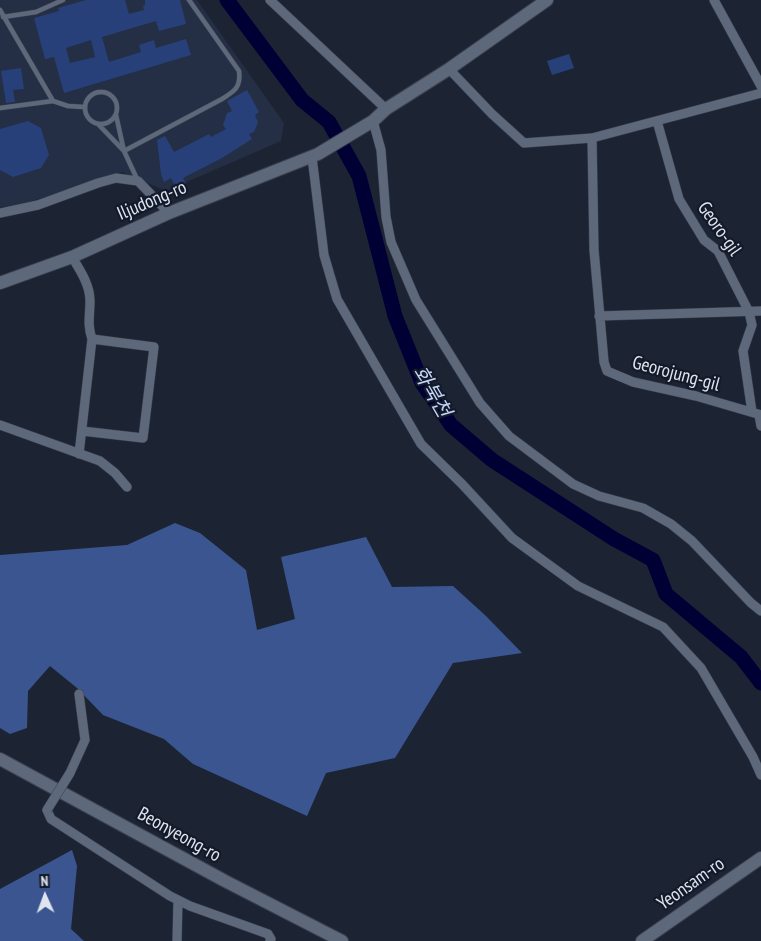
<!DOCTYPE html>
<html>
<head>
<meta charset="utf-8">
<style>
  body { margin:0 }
  #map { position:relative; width:761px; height:941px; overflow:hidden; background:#1c2434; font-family:"PT Sans Narrow",sans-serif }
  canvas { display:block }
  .north { position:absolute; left:20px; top:871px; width:50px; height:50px; -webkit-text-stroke:4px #131a2a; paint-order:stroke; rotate:358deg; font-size:14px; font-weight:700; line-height:20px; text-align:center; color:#dfe4ef }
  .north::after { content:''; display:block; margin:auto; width:18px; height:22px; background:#dfe4ef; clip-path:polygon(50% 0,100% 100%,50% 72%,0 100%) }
</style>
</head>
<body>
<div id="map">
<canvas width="761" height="941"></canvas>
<div class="north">N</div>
</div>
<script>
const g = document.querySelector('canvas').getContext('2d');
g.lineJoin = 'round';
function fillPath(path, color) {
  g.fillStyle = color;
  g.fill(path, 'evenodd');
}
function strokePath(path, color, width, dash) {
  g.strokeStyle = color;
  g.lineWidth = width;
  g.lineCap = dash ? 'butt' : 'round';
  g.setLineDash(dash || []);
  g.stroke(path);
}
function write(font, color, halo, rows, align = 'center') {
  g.font = font + ' "PT Sans Narrow","Noto Sans KR",sans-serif';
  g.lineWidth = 4.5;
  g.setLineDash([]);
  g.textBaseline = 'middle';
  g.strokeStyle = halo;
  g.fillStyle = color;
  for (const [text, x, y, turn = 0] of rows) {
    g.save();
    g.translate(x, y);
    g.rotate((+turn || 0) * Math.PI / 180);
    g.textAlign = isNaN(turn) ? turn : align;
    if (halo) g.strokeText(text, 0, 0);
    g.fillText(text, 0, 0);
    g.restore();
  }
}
const built = new Path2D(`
  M0 0H197L284 123 281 141 166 191 122 172 20 205 0 207Z`);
const forest = new Path2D(`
  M175 523 200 533 246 570 257 630 295 619 281 557 366 537 392 587 453 586 486 616 522 653 453 663 395 758 326 773 307 816 193 764 164 739 103 715 77 688 50 666 28 691 27 728 10 734 0 728V555L127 545Z
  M72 850 77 866 71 929 84 941H0V889Z`);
const stream = new Path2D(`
  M756 676H761`);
const river = new Path2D(`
  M227 0 302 100 329 122 359 176 395 316 422 383 451 425 492 460 614 539 653 560 666 594 741 657 761 683`);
const building = new Path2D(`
  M86 0H125L129 14 144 10 143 6 145 5V0H180L186 24 159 31 156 21 102 37 109 62 141 52 139 45 154 40 156 48 186 39 191 55 64 93 54 57 45 59 34 18 59 11 58 8ZM91 40 95 57 70 63 66 48Z
  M569 54 574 68 552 75 547 61Z
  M21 68 24 89 13 90 15 102 6 103 1 71Z
  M247 90 259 112 255 115 258 122 254 132 249 134 252 139 222 158 183 178 186 184 178 188 176 183 174 184 171 178 164 182 161 174 157 140 165 136 174 152 209 134 211 137 226 129 223 125 227 113 232 111 227 101Z
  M28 121 41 128 49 155 41 168 13 177 0 170V129Z`);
const service = new Path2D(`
  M0 10 53 101 68 106 84 107
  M3 17 36 12 63 0
  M85 108a16 16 0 1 1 32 0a16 16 0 1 1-32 0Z
  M0 108 53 101
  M116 115 124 151 138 181
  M98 124 123 150
  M124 151 222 99C235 91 241 87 239 71L189 0`);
const minor = new Path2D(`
  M270 0 386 109
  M714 0 761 86
  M449 69 492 114 524 143 592 138 761 93
  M373 121 381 150 386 217 391 242 416 300 480 403 509 436 573 484 599 496 643 508 671 524 692 541 751 603 761 611
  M657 121 679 199 704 240 718 251 749 312 752 325 743 351 752 412
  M592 138 594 250 604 362 607 371 633 382 696 396 761 415
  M312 157 324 255 337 299 421 444 462 484 512 538 578 586 663 627 701 668 753 757 761 775
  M0 213 38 205 98 183 116 178 138 181 169 213
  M72 257C80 270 90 285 90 301 90 316 87 324 92 339L79 454
  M599 316 761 311
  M759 415 761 426
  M0 425 100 461 115 473 127 487
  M82 431 143 438 154 347 92 339
  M70 773 85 740 79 694
  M47 810 51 819 170 896 190 906 268 934 271 939 270 941
  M177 941 178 900`);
const secondary = new Path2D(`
  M0 283 72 257 169 213 318 154 373 121 386 109 449 69 547 0
  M0 759 225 881 342 941
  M642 941 761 858`);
const minorBridge = new Path2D(`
  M47 810 70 773`);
const streetNames = [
  ["Iljudong-ro",152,201,-23],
  ["Georo-gil",719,229,55],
  ["Georojung-gil",676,374,15],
  ["Beonyeong-ro",179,835,29],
  ["Yeonsam-ro",691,884,-35]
];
const waterNames = [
  ["화북천",431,392,60]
];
fillPath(built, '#242e44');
fillPath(forest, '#3b5591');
strokePath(stream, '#000035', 2.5);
strokePath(river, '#000035', 15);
fillPath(building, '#28407a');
strokePath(service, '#3b414e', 5.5);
strokePath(minor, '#3b414e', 10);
strokePath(secondary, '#3b414e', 14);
strokePath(service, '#5e687b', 4.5);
strokePath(minor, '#5e687b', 9);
strokePath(secondary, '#5e687b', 12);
strokePath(minorBridge, '#3b414e', 10, []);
strokePath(minorBridge, '#5e687b', 9);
write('19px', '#dfe4ef', '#131a2a', streetNames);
write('italic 20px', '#c4d5f9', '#131a2a', waterNames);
</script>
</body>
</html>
